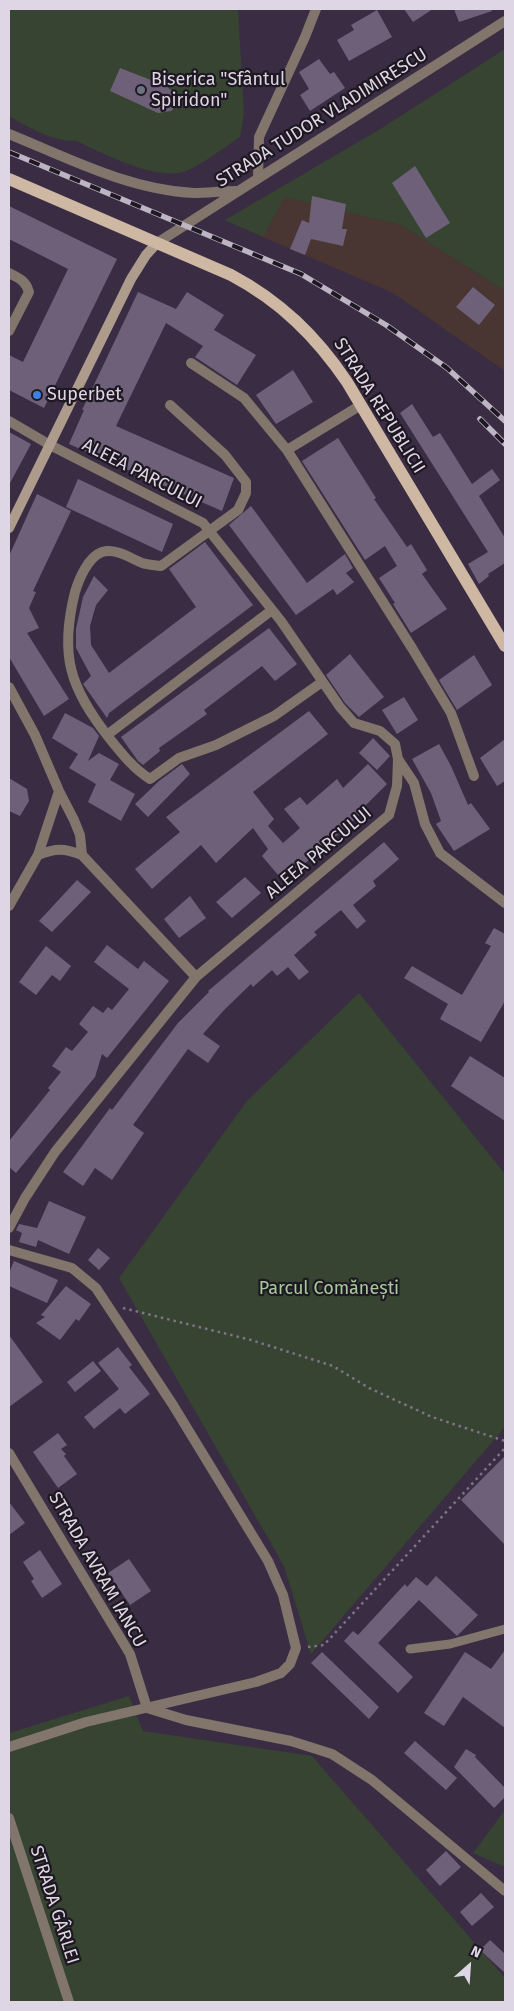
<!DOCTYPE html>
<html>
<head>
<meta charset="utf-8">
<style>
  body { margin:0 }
  #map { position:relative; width:514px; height:2011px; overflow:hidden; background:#3a2d43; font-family:"Fira Sans",sans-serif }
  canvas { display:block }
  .frame { position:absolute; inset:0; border:10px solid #ded6e4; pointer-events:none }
  .north { position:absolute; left:444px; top:1941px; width:50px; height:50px; -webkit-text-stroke:4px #1e1822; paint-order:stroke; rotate:26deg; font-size:14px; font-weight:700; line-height:20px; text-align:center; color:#ded6e4 }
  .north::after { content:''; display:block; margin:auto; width:18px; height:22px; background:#ded6e4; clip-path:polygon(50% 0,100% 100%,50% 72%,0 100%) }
</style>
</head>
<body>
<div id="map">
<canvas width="514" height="2011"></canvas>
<div class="frame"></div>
<div class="north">N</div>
</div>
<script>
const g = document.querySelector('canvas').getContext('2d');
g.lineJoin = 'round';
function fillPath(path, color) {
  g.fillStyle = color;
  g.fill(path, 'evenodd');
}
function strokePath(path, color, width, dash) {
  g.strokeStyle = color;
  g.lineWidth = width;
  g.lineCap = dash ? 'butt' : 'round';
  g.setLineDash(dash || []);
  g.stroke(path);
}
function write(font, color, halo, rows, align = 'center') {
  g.font = font + ' "Fira Sans",sans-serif';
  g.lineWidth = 4.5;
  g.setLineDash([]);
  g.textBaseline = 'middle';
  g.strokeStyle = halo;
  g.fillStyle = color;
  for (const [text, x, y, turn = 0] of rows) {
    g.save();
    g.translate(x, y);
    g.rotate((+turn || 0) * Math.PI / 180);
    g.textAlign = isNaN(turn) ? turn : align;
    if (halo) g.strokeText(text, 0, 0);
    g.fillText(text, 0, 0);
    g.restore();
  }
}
const industrial = new Path2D(`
  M285 196 401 225 505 291V371L393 293 263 237Z`);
const green = new Path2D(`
  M9 9H238L244 114 240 137C226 146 194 171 179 173 147 177 105 154 76 141 51 141 30 128 9 116Z
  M505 49V291L401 225 285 197 263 237 225 220 382 128Z
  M359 993 505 1174V1427L311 1654 284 1566 119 1278 247 1101Z
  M129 1696 143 1731 312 1756 505 1978V2002H9V1733Z
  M505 1810V1867L473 1853Z`);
const building = new Path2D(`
  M404 9H433L413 22Z
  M454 9H491L492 11 459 22Z
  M377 10 392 37 349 61 337 40 354 30 351 25Z
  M319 59 330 74 334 72 345 88 310 111 300 95 309 89 299 72Z
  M120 68 164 85 175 93 178 99 176 106 171 111 158 113 110 91Z
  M415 166 450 223 426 238 392 183Z
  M312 196 346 204 342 229H347L343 246 311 239 305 255 290 249 302 220 309 223Z
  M9 206 117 259 44 408 9 390V355L23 362 68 269 9 239Z
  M473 287 495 305 479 325 456 307Z
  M138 292 176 309 187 292 224 315 214 330 256 355 237 385 195 357 203 346 166 323 116 426 234 478 222 511 69 444 84 410H82Z
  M293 370 313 402 276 424 256 395Z
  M412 404 433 437 440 433 472 484 492 469 500 480 479 496 505 538V563L488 574 489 576 479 584 468 564 488 552 400 413Z
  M9 432 31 444 9 485Z
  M338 438 376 498 374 499 407 547 411 544 427 570 422 574 447 609 411 633 393 604 395 603 379 578 397 566 385 546 365 560 302 461Z
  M78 479 173 524 162 552 66 507Z
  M37 494 71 511 33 591 36 592 29 608 39 628 27 633 69 699 44 716 9 657V556Z
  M251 506 307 583 345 554 353 568 346 573 354 582 337 595 333 589 296 615 229 525Z
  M205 542 253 605 109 713 107 718 83 684 91 676 76 648V629L83 597 94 576 108 590 96 605 90 626 91 645 109 673 196 607 169 569Z
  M269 628 297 664 275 681 262 666 204 710 207 714 159 748 160 751 143 765 138 761 121 737Z
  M350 654 384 697 359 717 345 703 326 675Z
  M474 655 492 685 457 710 439 680Z
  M404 697 418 720 397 734 382 710Z
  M309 711 328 734 253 792 274 819 268 826 283 843 300 828 284 809 300 797 307 805 337 779 343 788 368 764 387 784 360 811 362 813 284 882 262 856 268 849 253 828 216 863 201 845 152 889 135 869 180 832 166 817Z
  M65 713 93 728 99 736 88 761 99 753 119 764 110 780 135 794 121 821 88 802 96 784 69 768 78 754 52 738Z
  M373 738 390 756 377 770 359 753Z
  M505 739V781L497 786 480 758Z
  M439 744 451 766 468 805 471 803 490 829 454 851 436 824 441 821 431 793 412 759Z
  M182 764 190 774 148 817 135 804 159 781Z
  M9 778 27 789 29 801 20 816 9 811Z
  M384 842 399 859 373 881 376 886 353 905 366 921 357 929 341 910 314 932 317 935 294 955 309 972 299 980 288 967 277 976 272 970 253 987 251 984 224 1010 203 1034 220 1046 208 1063 188 1049 133 1125 144 1133 112 1180 95 1168 83 1186 63 1172 110 1108 112 1110 178 1023 209 992 208 991Z
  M245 877 261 893 232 918 216 902Z
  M77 880 91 892 52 932 39 921Z
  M190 896 206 918 179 938 164 919Z
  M494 928 505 934V1001L481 1042 440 1019 448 1004 404 978 412 966 462 995 491 946 485 943Z
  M107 945 138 969 144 961 169 981 107 1058 102 1054 95 1077 16 1173 9 1167V1141L50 1090 48 1088 61 1072 52 1066 66 1047 72 1051 88 1032 79 1024 93 1006 103 1013 108 1007 112 1010 129 989 94 962Z
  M46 946 71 966 60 981 52 975 36 995 19 982Z
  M470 1056 505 1078V1121L451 1086Z
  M49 1201 86 1217 69 1254 38 1240 36 1247 19 1242 22 1233 16 1230 19 1224 37 1228Z
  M98 1248 110 1258 99 1270 88 1260Z
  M14 1261 58 1280 47 1303 9 1286V1273Z
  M66 1286 91 1304 79 1321 76 1319 60 1340 36 1323 45 1317 41 1315Z
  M9 1335 43 1382 9 1407Z
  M118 1347 132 1365 129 1367 150 1394 125 1414 120 1408 94 1429 84 1417 119 1389 98 1363Z
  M93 1361 101 1371 75 1392 67 1382Z
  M58 1433 67 1445 61 1449 66 1454 64 1456 77 1474 58 1488 33 1452Z
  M505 1456V1545L461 1500Z
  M9 1502 25 1523 9 1535Z
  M40 1550 62 1584 42 1598 31 1581 34 1579 23 1562Z
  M129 1559 151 1591 130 1605 108 1573Z
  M436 1576 478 1615 457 1636 419 1600 378 1643 413 1677 398 1693 344 1641 353 1631 358 1635 405 1584 407 1587 416 1577 427 1586Z
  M505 1650V1728L463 1697 444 1726 424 1713 465 1652 491 1669Z
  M322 1652 379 1707 369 1719 311 1663Z
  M415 1741 457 1778 446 1790 404 1753Z
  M466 1749 476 1755 475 1757 505 1788V1797L494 1808 454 1767Z
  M446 1851 461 1867 440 1886 426 1870Z
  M481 1893 494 1907 472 1926 460 1912Z
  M490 1940 505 1954V1973L480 1950Z`);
const path = new Path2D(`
  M123 1308 251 1340 333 1366 369 1388 432 1417 505 1441
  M308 1647 324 1645 505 1448`);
const lane = new Path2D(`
  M410 1649 450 1644 505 1629`);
const street = new Path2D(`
  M9 134C68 158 129 190 194 193 208 193 222 191 236 191
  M258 177 259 137 305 37 316 9
  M157 243 505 21
  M9 273C19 278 26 281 29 292L9 331
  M191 363 244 398 287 450 412 648 451 713 474 776
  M170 405 225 455 246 482V493L238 510 161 566C155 565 148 565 142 563 130 558 116 548 102 552 88 557 79 579 75 592 59 656 70 688 110 739 122 754 134 769 150 779L179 758 216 745 274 716 322 682
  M9 421 50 445 203 523 281 621 340 707 354 723 380 731 395 744 398 759 397 786 389 815 196 977 55 1152 25 1198 9 1228
  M287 450 361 405
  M9 687 35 735 59 791 74 820 80 835 82 855
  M107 735 272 610
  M398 759 414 783 425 824 440 853 505 903
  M38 855C56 848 64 848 82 855L196 977
  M9 906 38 855 59 791
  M9 1250 72 1268 96 1288 173 1405 268 1561 283 1595 296 1648 290 1664 281 1673 256 1682 86 1722 9 1747
  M9 1453 130 1654 147 1708 186 1720 291 1741 332 1754 372 1780 505 1891
  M9 1818 69 2002`);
const secondary = new Path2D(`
  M9 528 131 279 146 255 157 243`);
const primary = new Path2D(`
  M9 179 231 275C280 301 316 336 347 382L505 646`);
const rail = new Path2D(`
  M9 152 301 274 386 325 447 368 505 421
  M480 419 505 444`);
const markers = [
  [141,90,5,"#6b7280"],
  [37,395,5,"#3f7fe0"]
];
const poiNames = [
  ["Biserica \"Sfântul",151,80],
  ["Spiridon\"",151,101],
  ["Superbet",47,395]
];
const streetNames = [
  ["STRADA TUDOR VLADIMIRESCU",322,118,-32],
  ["STRADA REPUBLICII",379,406,58],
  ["ALEEA PARCULUI",142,474,27],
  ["ALEEA PARCULUI",319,853,-40],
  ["STRADA AVRAM IANCU",97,1570,60],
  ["STRADA GÂRLEI",54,1905,72]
];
const parkNames = [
  ["Parcul Comănești",329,1289]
];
fillPath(industrial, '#493531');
fillPath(green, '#364431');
fillPath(building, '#6e6079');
strokePath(path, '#7f7487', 2.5, [2.5, 4]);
strokePath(lane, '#81756c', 9);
strokePath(street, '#81756c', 10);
strokePath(secondary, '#ad9b8b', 10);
strokePath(primary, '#ceb7a3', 12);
strokePath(rail, '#bdb4c4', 5.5);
strokePath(rail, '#1e1822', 4, [11]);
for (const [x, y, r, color] of markers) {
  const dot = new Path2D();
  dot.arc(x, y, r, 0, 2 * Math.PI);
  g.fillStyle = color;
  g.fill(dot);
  strokePath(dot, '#1e1822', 2);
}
write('18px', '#ded6e4', '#1e1822', poiNames, 'left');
write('18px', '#ded6e4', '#1e1822', streetNames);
write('18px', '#a7ca9b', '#1e1822', parkNames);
</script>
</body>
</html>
